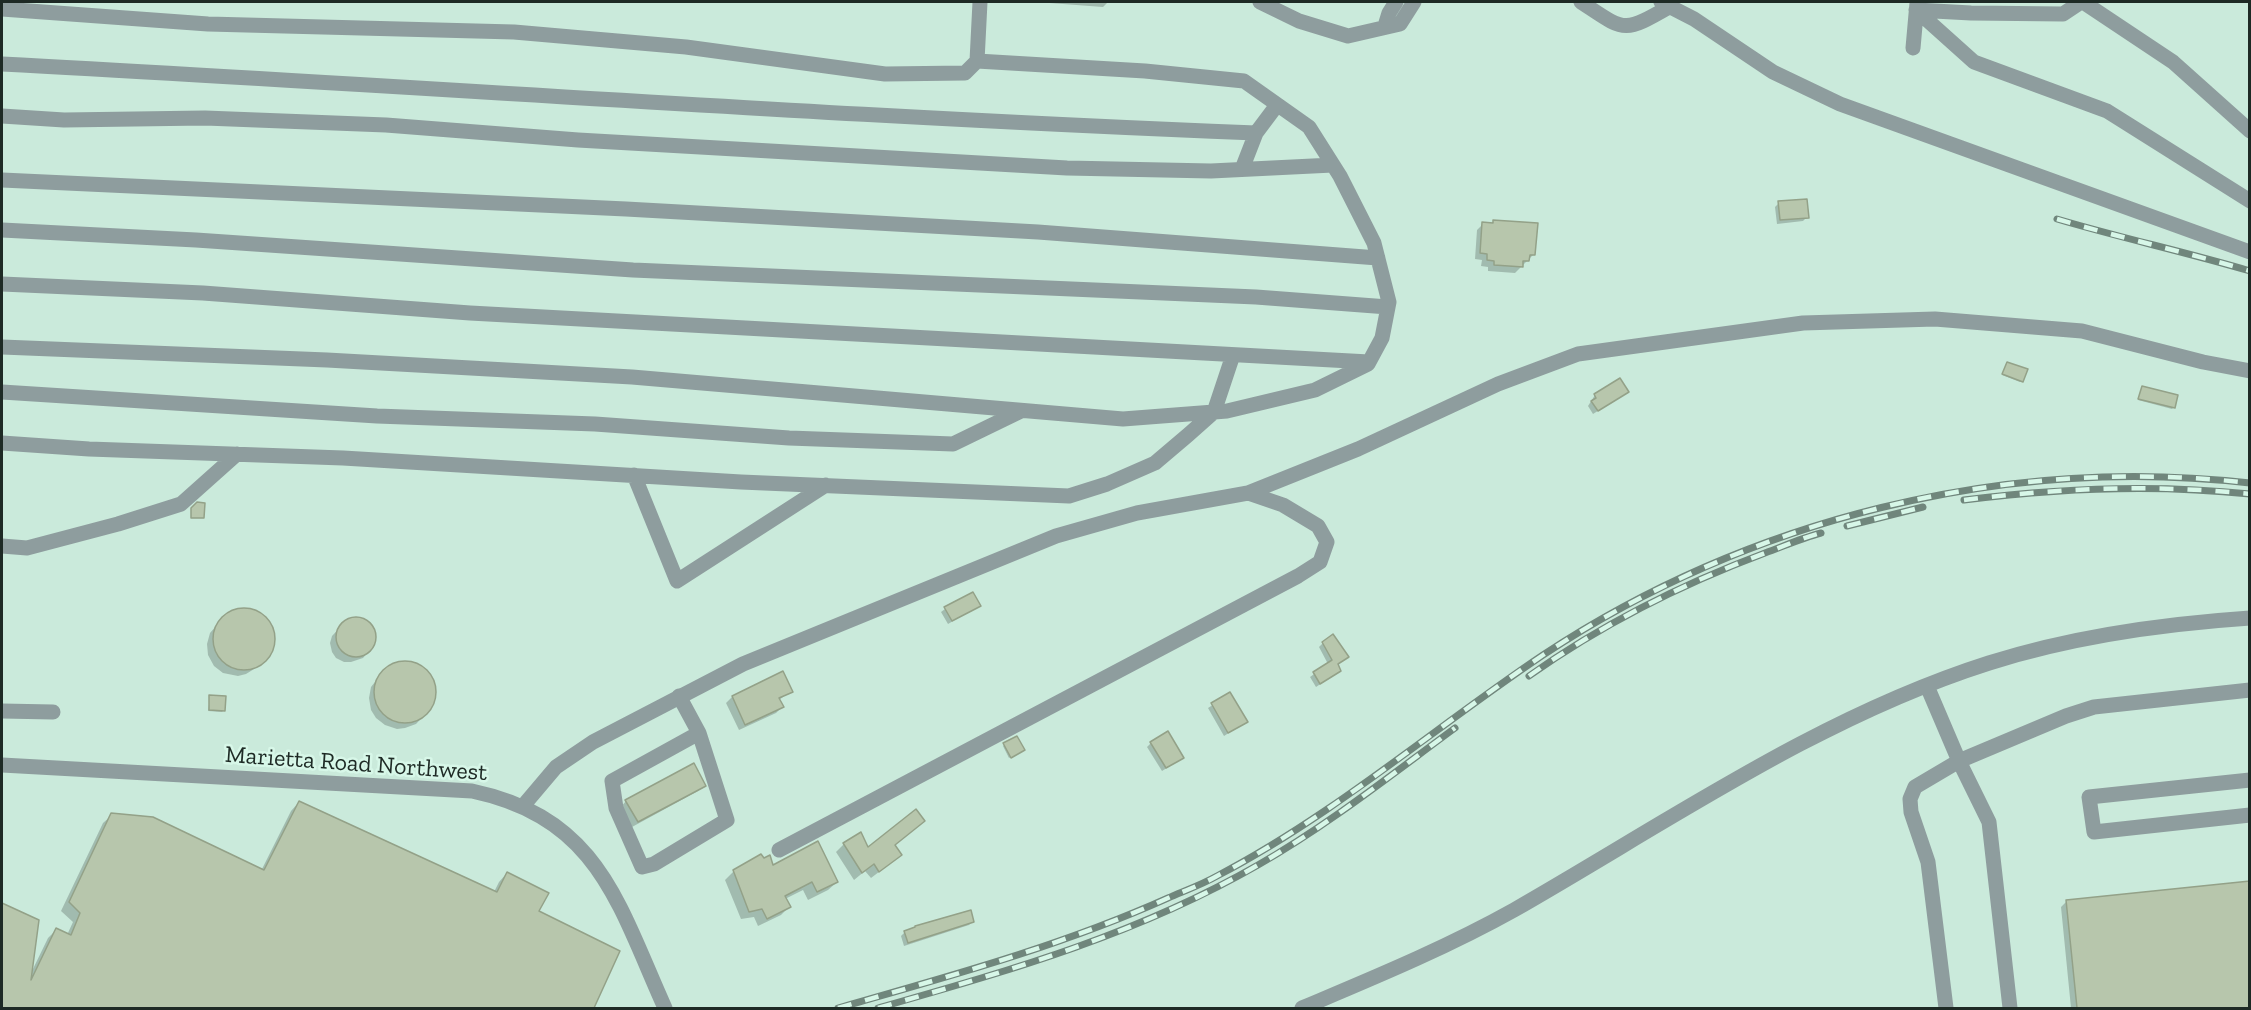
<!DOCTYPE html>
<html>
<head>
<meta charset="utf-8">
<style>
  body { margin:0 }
  #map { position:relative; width:2251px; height:1010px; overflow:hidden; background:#caeadb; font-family:"Zilla Slab",serif }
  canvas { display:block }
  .frame { position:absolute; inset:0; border:3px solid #1e2a25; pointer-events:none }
</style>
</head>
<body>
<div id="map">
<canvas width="2251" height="1010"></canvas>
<div class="frame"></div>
</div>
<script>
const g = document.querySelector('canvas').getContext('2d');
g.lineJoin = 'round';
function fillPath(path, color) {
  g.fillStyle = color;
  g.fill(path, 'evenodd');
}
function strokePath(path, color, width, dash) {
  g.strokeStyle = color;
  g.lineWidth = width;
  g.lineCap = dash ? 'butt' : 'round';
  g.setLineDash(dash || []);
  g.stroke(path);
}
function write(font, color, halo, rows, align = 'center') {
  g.font = font + ' "Zilla Slab",serif';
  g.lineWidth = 5;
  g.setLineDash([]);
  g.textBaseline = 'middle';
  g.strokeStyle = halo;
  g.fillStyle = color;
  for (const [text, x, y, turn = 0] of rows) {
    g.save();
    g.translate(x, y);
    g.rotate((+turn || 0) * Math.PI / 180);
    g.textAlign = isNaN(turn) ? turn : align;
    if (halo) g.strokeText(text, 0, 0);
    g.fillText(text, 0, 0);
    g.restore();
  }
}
const shadow = new Path2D(`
  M1036 2H1108L1103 7Z
  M1779 203 1807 217 1803 221 1777 224 1775 207Z
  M1494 222 1534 254 1515 273 1488 271V267L1481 266 1482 260 1475 259 1477 230 1483 224 1491 225Z
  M2007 363 2021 381 2020 382 2002 375Z
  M2142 388 2174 407 2172 409 2138 400Z
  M1595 395H1623L1593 414 1588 406Z
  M979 606 948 624 941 612 945 609Z
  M242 609 256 612 266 619 272 632 273 640 271 652 259 666 246 674 238 676 223 673 214 666 208 655 207 644 210 633 223 618 233 611Z
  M360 618 368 622 373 628 375 639 369 651 363 658 351 662H344L336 658 332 652 330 643 332 636 347 620Z
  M1323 643 1340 671 1316 687 1310 677 1328 664 1319 647Z
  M406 662 417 665 427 672 434 685 435 697 431 708 416 724 405 728 397 729 385 725 376 718 371 710 369 698 371 687 386 668Z
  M783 673 791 691 779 700 782 707 776 713 739 730 726 703 732 697Z
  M1230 694 1246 722 1224 736 1208 708Z
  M210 697 224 710 222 712 208 711Z
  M1151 743 1178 761 1162 771 1147 747Z
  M1004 745 1022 751 1009 758 1003 746Z
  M693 765 704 785 698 791 632 827 620 808 626 801Z
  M299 802 494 892 499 882 507 873 537 912 618 952 592 1008H2V904L37 921 31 973 48 938 56 930 67 935 73 922 61 911 103 823 112 815 261 871 291 811Z
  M923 821 893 846 892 862 871 878 865 871 854 880 836 852 844 844 860 834 868 849Z
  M773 867 837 882 828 890 808 900 803 890 785 899 789 907 781 915 758 926 754 917 741 919 725 880 734 871Z
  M2250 882V1008H2071L2061 907 2067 901Z
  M973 921 969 925 904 946 901 936 905 932Z`);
const building = new Path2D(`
  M1807 199 1809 218 1780 220 1778 201Z
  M1493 220 1538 223 1535 255H1530L1529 261H1523V267L1494 265V261L1487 260V254L1480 253 1482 222 1493 223Z
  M2007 362 2028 369 2023 382 2002 374Z
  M1620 378 1629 392 1598 411 1591 401 1596 398 1594 394Z
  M2142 386 2178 395 2175 408 2138 399Z
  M197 502 205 503 204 518H191V508Z
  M973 592 981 606 952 621 944 607Z
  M213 639a31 31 0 1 1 62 0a31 31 0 1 1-62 0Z
  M336 637a20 20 0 1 1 40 0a20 20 0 1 1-40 0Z
  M1333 634 1349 657 1338 664 1341 671 1320 684 1313 672 1332 660 1322 642Z
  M374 692a31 31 0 1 1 62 0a31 31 0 1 1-62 0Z
  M783 671 793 692 779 698 784 707 745 725 732 696Z
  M1230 692 1248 722 1228 733 1211 703Z
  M209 695 226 696 225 711 209 710Z
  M1168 731 1184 758 1166 768 1150 742Z
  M1017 736 1025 750 1011 758 1003 743Z
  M694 763 706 786 638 822 625 800Z
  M299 801 497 892 507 872 549 893 539 911 620 951 594 1008H2V903L39 920 31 980 56 928 71 935 80 913 69 902 111 813 153 817 264 870Z
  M916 809 925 821 895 845 902 855 879 872 874 864 862 873 843 843 861 832 868 847Z
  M818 841 838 882 817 892 812 882 785 896 791 907 767 919 762 909 749 912 733 870 761 854 764 858 770 855 773 865Z
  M2250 881V1008H2077L2066 900Z
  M971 910 974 922 908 943 904 931 915 927V926Z`);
const minor = new Path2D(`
  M1260 2 1299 21 1348 36 1400 24 1414 2
  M1581 2C1625 31 1622 34 1669 7
  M1661 2 1694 19 1773 72 1840 104 2250 252
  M2083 2 2173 62 2250 131
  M2 9 208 24 514 32 686 47 885 74 965 73 977 61
  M1916 10 1974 62 2107 111 2250 201
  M1916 10 1971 13 2063 14 2081 2
  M1385 26 1389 13 1396 2
  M1913 48 1917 3
  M2 64C420 86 837 117 1256 133L1277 105
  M2 116 64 120 205 118 386 125 578 140 1067 168 1211 171 1333 165
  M1242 169 1256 133
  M2 180 626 209 1038 232 1378 258
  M2 230 196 240 633 270 1256 297 1388 307
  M2 284 203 293 470 313 1369 362
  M2 347 327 360 632 377 1123 419 1227 411 1315 390 1368 364 1382 338 1389 302 1374 243 1340 176 1309 127 1244 81 1145 71 977 61 980 2
  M2 392 377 416 595 424 789 438 953 444 1021 411
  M2 443 89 449 343 458 741 482 1069 496 1107 484 1155 463 1188 435 1214 412 1233 355
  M634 475 677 581 826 485
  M2 546 27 548 118 524 181 504 237 454
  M1927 686 1959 761 1915 787 1910 799 1911 812 1928 862 1946 1008
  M679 696 699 733 612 781 616 808 642 867 654 864 727 820 699 733
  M2 711 53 712
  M2 765 472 791C599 818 618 904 665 1008
  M2250 780 2089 797 2094 832 2250 815
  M523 806 556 767 593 742 743 664 1056 536 1137 513 1248 493 1358 449 1498 384 1578 354 1803 323 1935 319 2082 331 2203 362 2250 371
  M779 850 1298 576 1320 562 1327 542 1318 526 1283 505 1248 493
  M1302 1008C1373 978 1446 948 1514 910 1668 822 1819 717 1989 663 2074 636 2161 624 2250 618
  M2010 1008 1989 822 1959 761 2066 716 2094 707 2250 690`);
const rail = new Path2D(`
  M2057 219C2121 238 2186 252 2250 271
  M1964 500C2059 488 2154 484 2250 494
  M1847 526 1923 507
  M1529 676C1601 625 1682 584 1765 553 1784 546 1802 538 1821 533
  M838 1008C950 976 1061 946 1168 898 1184 891 1201 885 1217 876 1334 815 1434 728 1543 655 1749 519 2004 455 2250 483
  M878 1008C1011 970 1136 935 1258 865 1328 825 1391 775 1455 728`);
const streetNames = [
  ["Marietta Road Northwest",356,764,4]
];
fillPath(shadow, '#0003');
fillPath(building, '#b7c6ac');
strokePath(building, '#93a188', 1.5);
strokePath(minor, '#8e9d9e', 15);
strokePath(rail, '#70867c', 7);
strokePath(rail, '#d7f7e8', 4.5, [14]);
write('24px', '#1e2a25', '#d7f7e8', streetNames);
</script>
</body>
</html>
